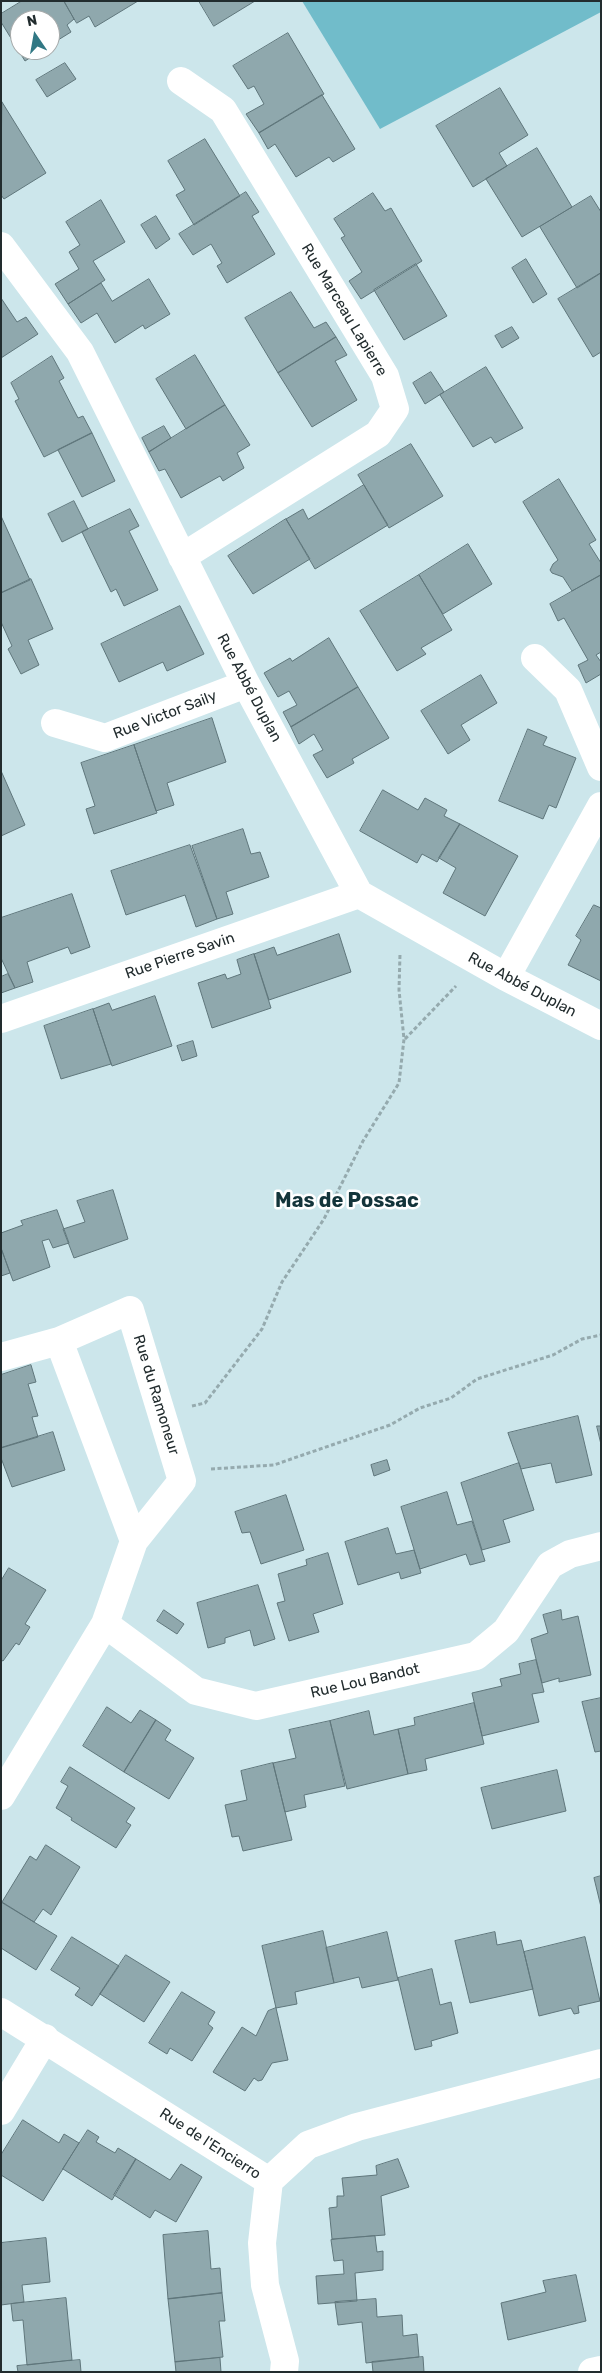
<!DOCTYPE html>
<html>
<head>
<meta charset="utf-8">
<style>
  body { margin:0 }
  #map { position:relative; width:602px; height:2373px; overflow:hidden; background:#cce6eb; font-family:Rubik,sans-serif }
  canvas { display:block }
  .frame { position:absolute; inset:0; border:2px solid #222c2e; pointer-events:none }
  .north { position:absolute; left:10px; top:10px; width:50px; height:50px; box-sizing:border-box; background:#fff; border:1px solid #a7abab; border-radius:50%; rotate:348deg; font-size:14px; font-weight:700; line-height:20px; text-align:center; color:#222c2e }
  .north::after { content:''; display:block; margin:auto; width:18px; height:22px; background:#317884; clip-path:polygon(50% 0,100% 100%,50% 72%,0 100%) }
</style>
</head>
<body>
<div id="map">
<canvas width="602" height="2373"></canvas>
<div class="frame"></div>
<div class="north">N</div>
</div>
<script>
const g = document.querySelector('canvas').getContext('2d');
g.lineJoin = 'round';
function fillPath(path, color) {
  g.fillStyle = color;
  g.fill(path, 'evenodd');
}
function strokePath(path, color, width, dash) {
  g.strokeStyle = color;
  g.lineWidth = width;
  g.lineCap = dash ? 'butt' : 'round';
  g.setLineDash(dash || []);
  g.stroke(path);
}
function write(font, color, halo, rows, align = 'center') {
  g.font = font + ' Rubik,sans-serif';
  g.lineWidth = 5;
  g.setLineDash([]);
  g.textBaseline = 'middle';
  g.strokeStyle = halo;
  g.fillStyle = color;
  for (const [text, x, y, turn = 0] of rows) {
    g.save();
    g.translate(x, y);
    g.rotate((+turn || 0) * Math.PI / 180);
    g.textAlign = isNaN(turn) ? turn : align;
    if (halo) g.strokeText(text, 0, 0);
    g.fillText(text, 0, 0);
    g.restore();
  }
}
const green = new Path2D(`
  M302 1H601V12L380 129Z`);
const building = new Path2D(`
  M22 1H64L74 19 67 25 71 32 50 45V20H20V50H42L25 61 1 22V14Z
  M64 1H138L95 27 89 16 77 23Z
  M199 1H255L214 26Z
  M288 33 324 94 259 133 246 114 264 104 254 86 248 89 233 66Z
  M65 63 76 79 47 97 36 80Z
  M500 88 528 135 499 153 507 166 473 187 436 126Z
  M322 95 355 149 333 162 329 157 296 177 275 144 268 149 259 133Z
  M2 102 46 173 4 199 1 195Z
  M205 139 240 196 194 225 176 195 185 190 168 161Z
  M537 148 572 207 522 237 486 179Z
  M246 192 259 212 252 216 275 254 227 283 217 266 222 263 211 244 193 255 179 234Z
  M373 193 385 211 391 208 422 261 361 299 349 281 362 272 341 238 345 236 334 219Z
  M591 196 601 212V273L577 288 540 227Z
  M101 200 125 242 93 261 105 280 68 304 55 284 79 269 69 252 80 245 66 222Z
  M156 216 170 239 156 249 141 225Z
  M526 259 547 294 533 303 512 268Z
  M416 264 447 316 404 340 374 290Z
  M601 273V352L593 357 558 299Z
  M149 279 170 314 145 329 143 325 115 343 97 313 81 323 68 304 101 283 112 301Z
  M291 292 314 328 326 322 336 337 278 373 245 318Z
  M1 298 17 322 26 317 38 334 1 358Z
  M512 327 519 338 502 348 495 336Z
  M336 337 347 355 335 361 357 400 312 427 278 373Z
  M195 355 225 405 186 429 156 379Z
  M52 356 64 378 59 381 78 418 83 416 92 433 44 457 15 401 19 399 11 383Z
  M486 367 523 428 495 443 491 437 473 447 440 395Z
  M431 372 444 392 425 404 413 383Z
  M225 405 250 445 237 453 244 468 223 481 220 476 181 498 165 469 159 471 149 452Z
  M164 426 171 438 149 452 142 438Z
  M92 433 115 481 82 497 58 450Z
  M411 444 443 496 389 528 358 475Z
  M559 479 596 540 589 544 601 563V575L572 591 563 577 552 573 550 570 553 564 558 560 523 502Z
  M364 485 388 525 315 569 286 519 303 509 308 519Z
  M74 501 88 529 62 542 48 514Z
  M130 509 139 526 129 531 158 590 124 606 116 589 111 592 82 532Z
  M1 516 30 580 1 593Z
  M286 519 310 559 253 594 228 556Z
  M468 544 492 584 443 614 419 575Z
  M419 575 452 630 421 648 426 654 397 671 360 611Z
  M601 575V652L596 655 601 662V674L586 683 578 665 588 660 564 618 558 621 550 604Z
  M31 579 53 629 28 640 39 665 21 674 8 649 12 646 1 622V593Z
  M180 606 204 654 167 671 163 662 119 682 101 644Z
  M329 638 358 687 291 727 283 712 297 705 289 691 278 697 264 673 290 658 292 661Z
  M481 675 497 703 461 725 470 740 448 754 421 711Z
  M358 687 389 738 352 759 354 763 327 778 313 755 323 750 314 734 299 744 291 727Z
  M212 718 226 762 167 783 174 805 156 811 134 745Z
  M528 729 547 737 543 745 576 758 556 808 549 805 543 819 499 801Z
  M134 745 157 813 94 834 86 809 95 806 81 763Z
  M2 773 25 825 1 836V774Z
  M383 790 418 810 425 798 447 810 444 816 460 824 437 862 422 854 417 863 360 831Z
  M460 824 518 856 485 916 443 893 456 868 439 858Z
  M243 829 251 854 260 852 269 877 226 892 233 914 217 919 192 846Z
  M190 845 217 919 196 927 185 895 126 915 111 871Z
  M72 894 90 947 71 954 68 947 27 962 33 982 15 988 1 958V918Z
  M594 905 601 908V981L568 965 581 940 576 936Z
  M339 934 351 972 269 1000 254 954 274 947 277 955Z
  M254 954 271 1008 212 1028 198 983 225 974 227 979 241 974 237 960Z
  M8 974 15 988 1 993V977Z
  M155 996 172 1046 112 1066 93 1009 109 1003 112 1010Z
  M93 1009 111 1064 61 1079 44 1026Z
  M193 1041 197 1056 182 1061 177 1046Z
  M113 1190 128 1239 74 1258 63 1229 85 1222 77 1201Z
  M57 1210 69 1243 53 1248 49 1239 42 1241 50 1267 13 1281 1 1248V1233L23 1225 21 1221Z
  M1 1248 10 1273 1 1276Z
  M31 1365 36 1382 28 1384 38 1416 32 1417 38 1437 1 1448V1375Z
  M578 1416 592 1475 556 1483 551 1463 521 1469 508 1433Z
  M597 1426H601V1444Z
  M53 1432 65 1470 12 1487 1 1458V1448Z
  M387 1460 390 1470 374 1476 371 1465Z
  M519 1463 534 1510 503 1520 510 1542 482 1550 461 1483Z
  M447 1492 457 1525 472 1521 485 1561 470 1565 466 1554 420 1569 401 1507Z
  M286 1495 304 1550 261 1564 250 1532 242 1533 235 1512Z
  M388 1528 396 1554 414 1550 421 1573 401 1579 399 1572 358 1585 345 1542Z
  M328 1553 343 1604 313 1614 319 1632 289 1641 277 1603 285 1601 278 1574 307 1565 306 1560Z
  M9 1568 46 1590 25 1624 30 1627 19 1645 16 1643 3 1661 1 1660V1581Z
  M258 1585 275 1639 254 1646 250 1630 225 1638V1643L208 1648 197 1603Z
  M164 1610 184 1624 177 1634 157 1621Z
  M561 1610 562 1620 578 1616 591 1675 559 1682V1678L542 1683 531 1639 548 1633 543 1615Z
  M536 1660 544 1692 532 1694 539 1722 482 1736 472 1693 502 1686 500 1679 521 1674 519 1664Z
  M601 1698V1751L595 1752 582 1702Z
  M474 1703 484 1744 425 1759 427 1770 408 1774 398 1729 415 1725 414 1718Z
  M107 1707 131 1723 140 1710 156 1720 124 1772 83 1746Z
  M369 1711 374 1735 398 1729 408 1774 347 1789 330 1721Z
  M156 1720 171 1730 165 1740 194 1758 169 1799 124 1772Z
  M330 1721 345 1786 304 1795 306 1807 285 1812 273 1763 296 1758 289 1730Z
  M273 1763 292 1840 243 1851 239 1836 232 1837 225 1805 247 1800 241 1771Z
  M70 1767 135 1808 126 1822 131 1825 116 1848 71 1820 72 1818 56 1808 68 1786 61 1782Z
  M557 1770 566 1811 492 1829 481 1788Z
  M46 1845 80 1867 51 1915 43 1909 34 1922 2 1902 30 1856 36 1860Z
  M601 1876V1907L594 1878Z
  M1 1902 57 1936 36 1970 1 1948Z
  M323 1931 334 1983 295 1992 297 2004 276 2008 262 1946Z
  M387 1932 398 1980 362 1988 359 1977 334 1983 326 1948Z
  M495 1932 497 1945 521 1940 533 1989 470 2003 455 1941Z
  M72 1937 119 1966 92 2006 75 1995 80 1988 51 1970Z
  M585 1937 600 2001 578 2006 579 2013 574 2014 571 2008 539 2016 524 1952Z
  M126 1955 170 1982 144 2022 100 1994Z
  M432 1969 440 2005 451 2002 458 2033 431 2041 432 2046 415 2050 398 1978Z
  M182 1992 215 2012 208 2024 213 2028 192 2061 170 2048 167 2054 149 2043Z
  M276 2008 288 2060 272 2063 262 2080 258 2081 254 2078 245 2091 213 2072 242 2027 256 2036 268 2011Z
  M23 2120 59 2143 64 2134 79 2143 43 2201 1 2175V2155Z
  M88 2130 99 2137 96 2142 115 2153 118 2148 136 2159 112 2200 63 2169Z
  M136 2159 170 2180 181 2164 202 2177 176 2222 155 2210 150 2218 114 2195Z
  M398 2159 409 2187 381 2196 385 2235 332 2239 329 2208 337 2207V2196H344L342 2178 377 2175 376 2166Z
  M208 2231 211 2269 220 2268 222 2293 168 2299 163 2235Z
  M375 2236 377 2252 383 2251V2270L355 2273 357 2301 318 2304 316 2276 344 2274 343 2260 334 2261 331 2240Z
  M46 2238 50 2282 22 2285 24 2302 1 2305V2243Z
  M576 2275 586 2321 508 2340 501 2303 546 2292 543 2281Z
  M222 2293 225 2321H219L223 2357 175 2362 168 2299Z
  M66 2298 72 2360 27 2365 23 2320 13 2321 11 2304Z
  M376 2299 377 2317 402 2315 403 2336 417 2334 419 2357 366 2363 362 2322 338 2325 335 2302Z
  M423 2357 424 2372H373L372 2362Z
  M220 2358 221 2372H176L175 2362Z
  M80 2360 81 2372H18L17 2366Z`);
const path = new Path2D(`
  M405 1039 456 986
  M192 1406 205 1403 262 1329 282 1282 324 1219 363 1141 399 1083 404 1039 399 990 400 954
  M211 1469 274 1465 294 1458 390 1425 420 1408 451 1398 477 1379 553 1355 582 1339 601 1335`);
const street = new Path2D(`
  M181 81 223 110 385 376 395 409 378 434 182 557
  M1 246 80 352 246 684 359 894 506 977 601 1026
  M535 658 568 690 601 767
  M55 723 105 738 246 684
  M506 977 601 806
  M1 1019 359 894
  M59 1341 134 1541
  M1 1357 59 1341 130 1310 182 1481 134 1541 105 1624 1 1796
  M105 1624 196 1691 256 1706 476 1656 506 1631 550 1565 570 1554 601 1546
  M1 2012 269 2181
  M1 2111 45 2038
  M269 2181 308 2145 357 2127 601 2063
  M269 2181 262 2243 265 2285 285 2361 284 2372
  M592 2372 601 2370`);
const streetNames = [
  ["Rue Marceau Lapierre",344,310,59],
  ["Rue Abbé Duplan",249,688,62],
  ["Rue Victor Saily",165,715,-21],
  ["Rue Pierre Savin",180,956,-19],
  ["Rue Abbé Duplan",522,985,28],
  ["Rue du Ramoneur",156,1395,73],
  ["Rue Lou Bandot",365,1681,-13],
  ["Rue de l'Encierro",210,2144,33]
];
const districtNames = [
  ["Mas de Possac",347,1201]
];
fillPath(green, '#71bcca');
fillPath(building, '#8fa8ad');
strokePath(building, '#5f767b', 1);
strokePath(path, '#95aaae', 3, [4, 2.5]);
strokePath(street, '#fff', 28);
write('15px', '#222c2e', '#fff', streetNames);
write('bold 20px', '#13343a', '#fff', districtNames);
</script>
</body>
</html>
